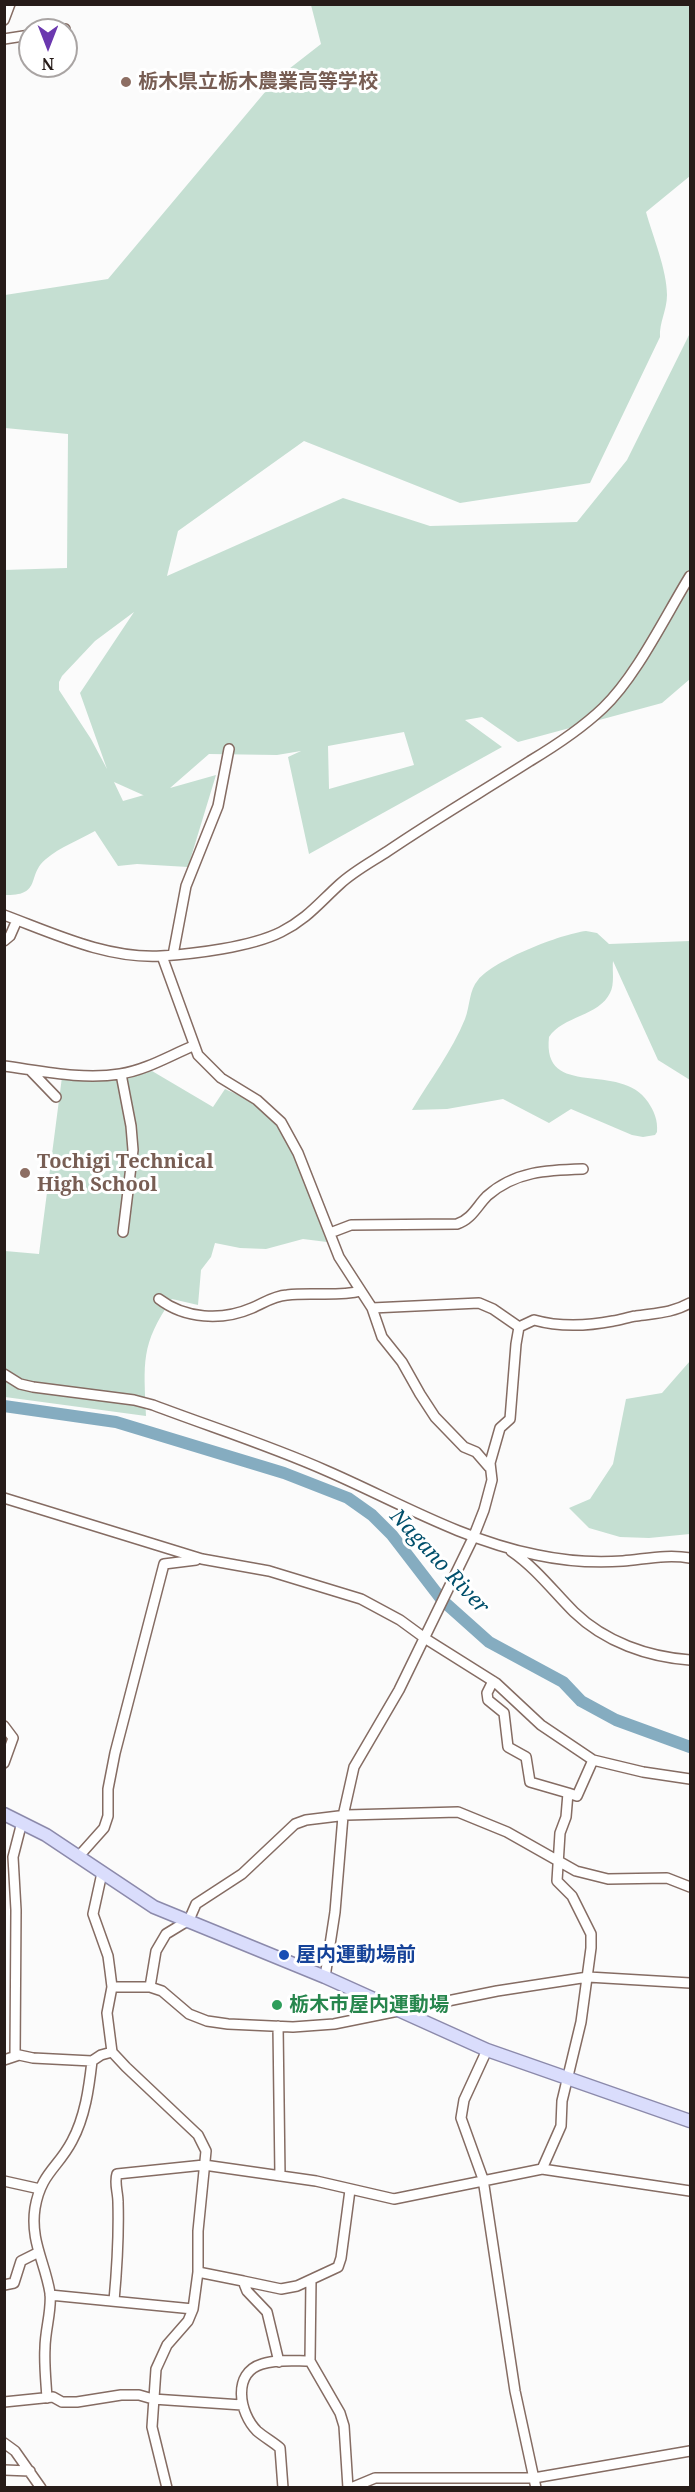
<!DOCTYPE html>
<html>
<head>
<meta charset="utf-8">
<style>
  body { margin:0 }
  #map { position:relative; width:695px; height:2492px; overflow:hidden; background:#fbfbfb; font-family:"Noto Serif",serif }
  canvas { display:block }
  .frame { position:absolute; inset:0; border:6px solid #271c19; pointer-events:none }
  .north { position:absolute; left:18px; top:18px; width:60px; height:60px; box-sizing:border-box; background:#fff; border:2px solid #a9a4a3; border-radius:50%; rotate:180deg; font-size:16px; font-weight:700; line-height:24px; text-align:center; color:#271c19 }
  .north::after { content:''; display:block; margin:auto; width:21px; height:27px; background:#6b38af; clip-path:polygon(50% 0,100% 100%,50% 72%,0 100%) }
</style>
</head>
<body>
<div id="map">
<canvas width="695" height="2492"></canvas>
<div class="frame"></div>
<div class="north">N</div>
</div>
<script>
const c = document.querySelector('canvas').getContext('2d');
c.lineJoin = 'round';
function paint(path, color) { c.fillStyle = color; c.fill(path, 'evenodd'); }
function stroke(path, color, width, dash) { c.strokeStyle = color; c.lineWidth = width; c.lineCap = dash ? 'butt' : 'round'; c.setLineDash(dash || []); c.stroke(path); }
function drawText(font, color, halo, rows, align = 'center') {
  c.font = font + ' "Noto Serif","Noto Sans JP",serif'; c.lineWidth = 6; c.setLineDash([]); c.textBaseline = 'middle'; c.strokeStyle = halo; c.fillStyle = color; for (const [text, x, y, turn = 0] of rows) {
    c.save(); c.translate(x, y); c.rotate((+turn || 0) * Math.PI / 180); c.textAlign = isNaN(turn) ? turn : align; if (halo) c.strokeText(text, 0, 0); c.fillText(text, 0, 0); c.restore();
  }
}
paint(new Path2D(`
  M311 5H690V176L646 212C653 237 667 270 667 295 667 310 659 323 660 337L590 483 460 503 304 441 178 531 167 576 343 498 430 526 577 522 627 460 690 333V679L662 703 518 742 482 717 465 720 502 747 309 854 288 757 301 751 277 755 209 754 170 788 216 775 188 867 137 864 118 866 95 831C79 840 60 847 46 859 26 875 43 896 5 895L4 570 67 568 68 434 5 428V295L108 279 276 79 321 44ZM134 612 80 693 107 769 91 739 59 690V682L62 676 95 641ZM404 732 414 765 329 789 328 746ZM114 782 143 795H144L123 801Z
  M586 931 597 933 609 944 690 941V1080L658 1060 613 961C612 970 615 984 610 993 599 1016 563 1016 549 1037 542 1101 621 1060 648 1102 654 1111 658 1120 657 1132L655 1135 643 1137 632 1135 571 1109 549 1123 503 1099 447 1109 412 1110C429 1081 452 1051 465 1019 470 1006 469 990 478 980 494 960 561 934 586 931Z
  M152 1071 213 1107 225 1089C236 1094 249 1099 258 1106 294 1134 311 1200 327 1242L303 1239 266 1249 240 1248 215 1243 211 1257 201 1270 198 1305 172 1299C140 1345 144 1363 146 1416L5 1397V1251L39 1254 62 1077C93 1078 121 1080 152 1071Z
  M690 1361V1534L649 1538 620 1537 589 1528 569 1508 590 1499 613 1464 626 1399 662 1393Z`), '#c5dfd2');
stroke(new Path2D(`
  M4 1406 116 1422 284 1473 348 1498 372 1515 392 1535 442 1600 489 1642 563 1682 581 1701 616 1720 690 1747`), '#85acc0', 12);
const minor = new Path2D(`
  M4 20 10 4
  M59 30 65 29
  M4 39 30 35
  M4 915C55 934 107 959 161 956 194 954 251 947 281 932 307 919 319 903 340 884 354 871 373 861 388 851 435 819 483 791 530 761 555 746 582 728 603 708 636 677 666 615 690 576
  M4 941 10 936 17 920
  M173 955 186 886 218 806 229 749
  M162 956 198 1055 221 1078 257 1100 281 1122 298 1153 339 1257 372 1308 382 1337 402 1362 420 1394 435 1417 464 1447 476 1452 489 1467
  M4 1066C42 1071 82 1080 120 1074 146 1070 169 1056 193 1046
  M30 1070 56 1097
  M121 1074 131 1126 133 1150 123 1232
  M330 1233 351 1225 457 1224C472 1219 477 1206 487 1196 515 1171 548 1170 583 1169
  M159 1299C185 1319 222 1321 252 1308 264 1303 273 1296 287 1295 312 1292 337 1297 361 1291
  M372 1308 479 1303 493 1309 519 1327
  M519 1327 534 1320C559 1327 587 1326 613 1321 621 1320 628 1317 636 1316 656 1313 672 1313 690 1303
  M4 1374 20 1384 33 1387 134 1400 153 1405C211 1427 271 1446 327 1471 396 1501 462 1540 537 1555 565 1561 594 1563 623 1561 646 1559 667 1554 690 1558
  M4 1498 202 1559 269 1571 361 1599 400 1620 426 1639 496 1683 541 1725 593 1760 643 1772 690 1779
  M511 1551C536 1568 553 1591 574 1612 605 1642 648 1657 690 1660
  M493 1681 487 1693 488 1700 504 1713 508 1747 526 1757 530 1782 568 1793
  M4 1726 13 1738 4 1763
  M79 1856 104 1828 108 1816V1789L115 1753 164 1564 196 1560
  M102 1873 93 1914 108 1956 110 1971 112 1987 107 2013 112 2052 126 2067 198 2135 206 2151 198 2231V2272L193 2309 188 2321 167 2345 156 2369 152 2427 167 2488
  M325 1977 335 1912 343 1816 354 1767 399 1690 473 1538 484 1510 492 1480 490 1463 500 1428 510 1419 516 1344 519 1327
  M112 1987H150L162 1991 189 2014 207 2021 228 2024 293 2027 334 2024 497 1991 588 1977 690 1983
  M150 1987 156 1951 166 1934 189 1920 196 1904 242 1874 295 1824 306 1820 347 1815 458 1812 507 1832 576 1871 608 1879 667 1878 690 1887
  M278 2026 280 2176
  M487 2050 464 2100 461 2118 483 2179 515 2391 536 2488
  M15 2056 16 1910 13 1857 22 1822
  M4 2060 19 2055 33 2058 92 2061 101 2055 112 2052
  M542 2169 690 2191
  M4 2181 40 2189
  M198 2272 243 2281 247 2291 267 2312 279 2362
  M311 2280 310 2361 340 2413 344 2426 348 2488
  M243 2281 281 2289 297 2286 338 2267 341 2258 350 2190
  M4 2285 14 2283 21 2261 37 2253
  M50 2295 193 2309
  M114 2301C117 2268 119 2235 118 2202 118 2192 114 2183 117 2174L204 2165 316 2181 394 2199 542 2169 561 2126 562 2101 581 2022 591 1948V1934L572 1896 557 1881 560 1833 566 1817 568 1793 577 1796 593 1760
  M47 2398C46 2382 44 2364 45 2348 45 2330 52 2310 50 2293 45 2262 30 2241 35 2208 41 2173 58 2168 72 2141 85 2117 89 2088 92 2061
  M4 2402 53 2397 62 2402H77L121 2395H139L153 2399 242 2405
  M4 2443 15 2451 41 2488
  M4 2470 30 2471
  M283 2488 280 2448C273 2442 264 2437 257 2431 239 2413 232 2373 262 2364 277 2359 295 2361 310 2361
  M351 2488 375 2478H534L690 2451`);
const major = new Path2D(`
  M4 1814 46 1835 154 1907 325 1977 487 2050 690 2121`);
stroke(minor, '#856c63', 12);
stroke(major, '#8c8aab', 15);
stroke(minor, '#fff', 9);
stroke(major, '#daddfc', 12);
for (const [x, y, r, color] of [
  [126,82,6,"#8d6e63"],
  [25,1173,6,"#8d6e63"],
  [284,1955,6,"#1a4fb4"],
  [277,2005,6,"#2e9e5b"]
]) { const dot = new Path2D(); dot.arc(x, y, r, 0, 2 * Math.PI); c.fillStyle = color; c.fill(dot); stroke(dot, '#fff', 2); }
drawText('bold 20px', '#785e54', '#fff', [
  ["栃木県立栃木農業高等学校",138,82],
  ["Tochigi Technical",37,1162],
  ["High School",37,1185]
], 'left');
drawText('bold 20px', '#164399', '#fff', [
  ["屋内運動場前",296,1955]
], 'left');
drawText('bold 20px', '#27864d', '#fff', [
  ["栃木市屋内運動場",289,2005]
], 'left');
drawText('italic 21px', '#004f6b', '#fff', [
  ["Nagano River",439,1562,47]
]);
</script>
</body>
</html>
